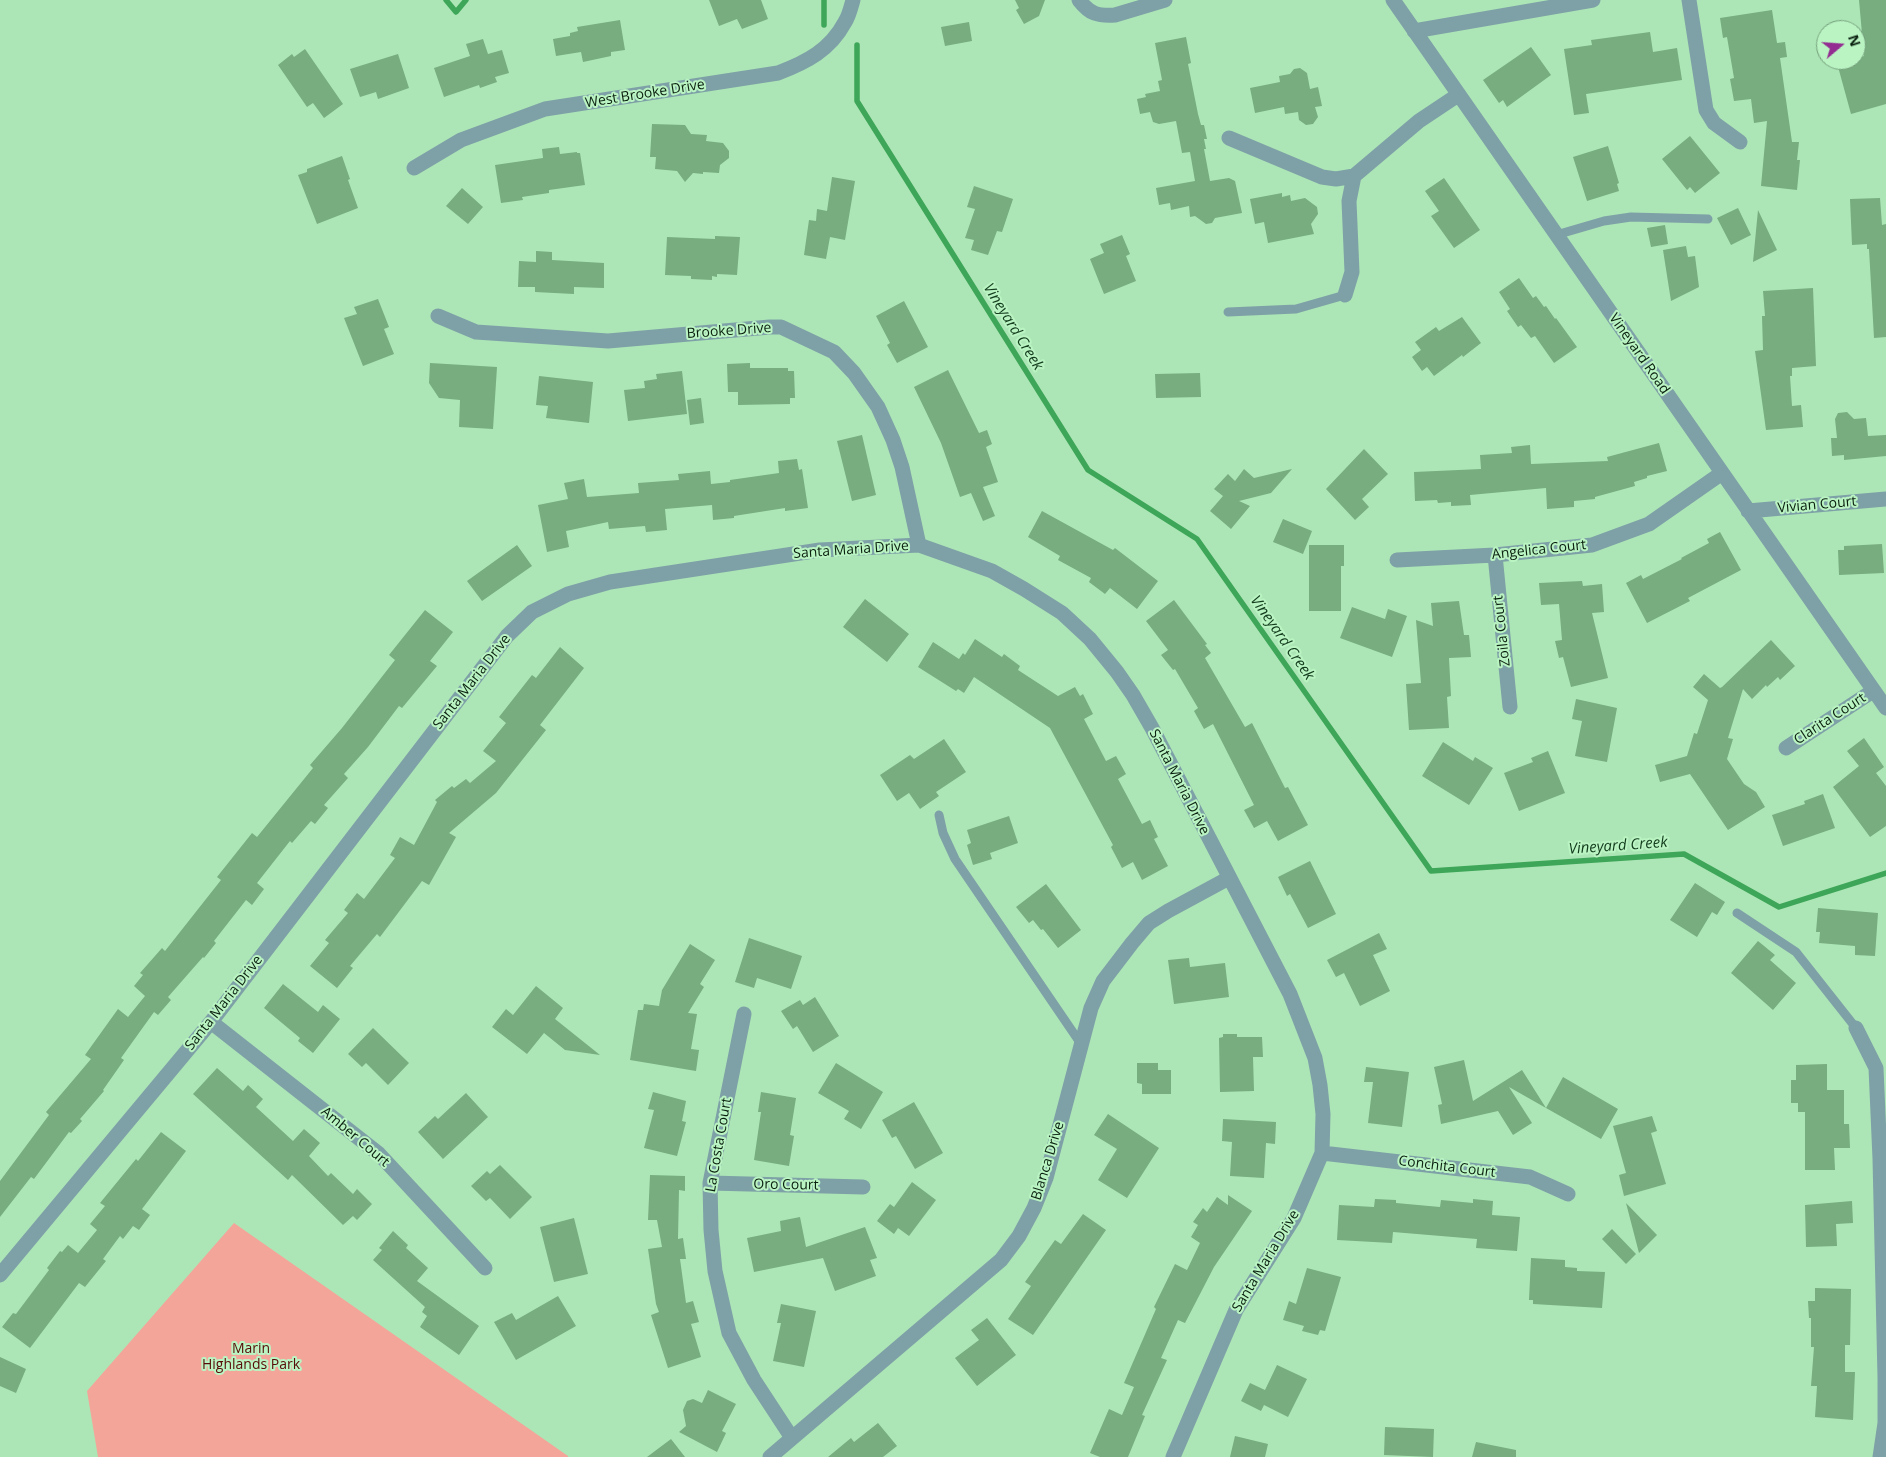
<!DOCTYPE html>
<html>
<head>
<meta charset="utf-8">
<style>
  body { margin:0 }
  #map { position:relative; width:1886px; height:1457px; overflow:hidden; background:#ade6b6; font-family:"Open Sans",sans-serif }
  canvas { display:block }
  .north { position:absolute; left:1816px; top:20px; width:50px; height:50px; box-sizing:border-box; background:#baf4c3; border:1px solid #749f7b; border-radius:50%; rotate:72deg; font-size:14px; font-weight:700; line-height:20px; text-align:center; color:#0a200f }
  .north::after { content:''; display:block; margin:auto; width:18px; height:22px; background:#942d92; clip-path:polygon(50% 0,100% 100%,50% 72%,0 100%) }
</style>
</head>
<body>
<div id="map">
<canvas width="1886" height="1457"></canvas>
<div class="north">N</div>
</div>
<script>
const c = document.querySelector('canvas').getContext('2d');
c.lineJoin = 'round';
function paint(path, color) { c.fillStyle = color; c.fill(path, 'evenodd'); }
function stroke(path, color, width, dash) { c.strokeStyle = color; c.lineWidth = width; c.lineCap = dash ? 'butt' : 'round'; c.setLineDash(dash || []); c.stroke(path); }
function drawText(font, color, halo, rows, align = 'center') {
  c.font = font + ' "Open Sans",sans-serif'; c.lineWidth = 4; c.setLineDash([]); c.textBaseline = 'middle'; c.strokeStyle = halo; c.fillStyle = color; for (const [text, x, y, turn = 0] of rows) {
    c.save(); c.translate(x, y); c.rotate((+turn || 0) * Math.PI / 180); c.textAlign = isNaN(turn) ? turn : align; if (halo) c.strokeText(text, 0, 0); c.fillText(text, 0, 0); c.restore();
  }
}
paint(new Path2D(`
  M234 1223 568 1456V1457H98L87 1391Z`), '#f3a599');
stroke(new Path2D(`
  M446 0 456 12 466 0
  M824 0V25
  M857 45V101L1088 470 1197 539 1431 871 1684 854 1779 907 1886 873`), '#3ea658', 5.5);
paint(new Path2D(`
  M709 0H761L768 19 742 29 737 19 719 26Z
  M1015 0H1045L1039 16 1024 24 1016 10 1019 8Z
  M1859 0H1886V104L1851 114 1837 63 1856 60V58L1864 56Z
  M1772 10 1777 43 1785 42 1787 57 1780 58 1792 142H1799L1797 160H1800L1797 190 1761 186 1767 121 1754 123 1751 99 1734 101 1730 79 1734 78 1727 37 1723 38 1720 18Z
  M620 20 625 50 611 52V56L583 62 581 52 556 56 553 39 570 36V33L578 31 577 27Z
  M969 22 972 41 945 46 941 27Z
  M1650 32 1653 52 1677 48 1682 80 1586 94 1589 113 1574 115 1564 49 1592 45 1591 40Z
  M1186 37 1191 63 1188 64 1198 114 1201 125H1204L1207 139H1204L1206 149H1204L1210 181 1229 178 1235 181 1242 213 1215 218 1212 223 1206 224 1195 216 1190 217 1189 206 1171 210 1170 203 1159 205 1156 188 1195 181 1190 152 1182 153 1176 121 1159 124 1153 122 1150 112 1140 114 1137 99 1146 97 1145 94 1160 91 1158 81 1162 80 1155 43Z
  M483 39 488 54 502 50 509 73 495 77 497 82 480 88 479 85 444 97 434 68 470 56 466 44Z
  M1531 47 1551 75 1507 107 1503 100 1499 103 1483 80Z
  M305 49 343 104 324 118 313 103 307 107 278 65 292 54 294 57Z
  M398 54 409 88 378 99 376 92 360 97 350 69Z
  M1300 68 1307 73 1310 89 1318 87 1322 106 1315 107 1318 117 1313 124 1306 125 1299 120 1298 112 1285 114 1284 107 1255 113 1250 88 1280 82 1279 76 1290 74 1294 69Z
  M652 124 685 125 691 134 707 135 706 141 723 143 729 151V158L720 165 719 173 703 172V174L693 173 685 182 677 171 655 169 656 157H650Z
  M1690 136 1720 173 1695 193 1690 187 1687 190 1662 159Z
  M1608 146 1619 183 1617 184 1619 191 1587 201 1573 157Z
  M559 147 560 154 577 152V153H580L585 185 549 190V193L522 197 523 200 501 203 495 165 543 158 542 149Z
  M342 156 350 179 348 180 358 208 317 224 298 175 307 172V169Z
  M832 177 855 181 845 240 830 237 826 259 804 255 809 220 816 221 817 209 827 211Z
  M1444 178 1480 230 1454 248 1431 216 1439 211 1425 191Z
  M974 186 1013 199 1002 232 997 231 988 255 971 250 974 240 965 238 975 209 967 207Z
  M462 188 483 207 468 224 446 206Z
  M1282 193V197L1290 195 1291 201 1305 198 1317 207 1318 214 1311 224 1314 234 1268 243 1264 222 1255 224 1250 199Z
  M1880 198 1882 225 1886 224V337L1874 338 1869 249H1867V244L1852 245 1850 199Z
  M1738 208 1751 235 1731 245 1717 218Z
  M1758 210 1777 250 1753 262Z
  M1665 225 1668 244 1651 247 1647 228Z
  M1122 235 1130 254 1126 256 1136 281 1104 294 1090 259 1104 253 1100 244Z
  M715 236 740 237 737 275 717 274V277L712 276V280L691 279V276L665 275 667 237 715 239Z
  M1686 246 1688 257 1695 256 1699 287 1671 301 1663 250Z
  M536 251 552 252V260L604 263V288L574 287V294L535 292V287H518L519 261 536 262Z
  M1519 278 1533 298 1536 296 1544 307 1546 306 1555 319 1556 318 1577 347 1554 363 1535 336 1531 338 1521 325 1518 327 1507 311 1510 309 1499 292Z
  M1813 288 1816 366 1792 368V376H1790L1792 406 1801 405 1803 427 1766 430 1755 351 1763 350 1762 316H1765L1763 291Z
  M378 299 389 327 384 329 394 354 363 366 344 318 357 314 354 307Z
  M904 301 928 347 897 363 887 345 890 343 876 316Z
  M1462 317 1481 343 1463 357 1462 355 1434 376 1427 367 1422 371 1412 357 1421 350 1415 342 1436 327 1439 331Z
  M430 363 497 367 493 429 459 427 460 400 439 398 429 383Z
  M750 363V368H788V371H794L795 398H790V404L738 405V392H728L727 364Z
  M948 370 979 433 987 430 992 444 986 447 998 482 983 487 995 516 983 521 971 493 960 497 941 443 914 387Z
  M682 371 687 414 628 421 624 390 645 388 644 381 657 379 656 374Z
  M1200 373 1201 397 1156 398 1155 374Z
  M539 376 593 382 589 423 546 418 548 406 536 405Z
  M701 398 704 423 690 425 687 400Z
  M1847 412 1854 419 1866 418 1868 436 1886 435V456L1844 460V455L1832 456 1831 438H1837L1835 419 1838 413Z
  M862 435 876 495 852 501 837 441Z
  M1659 443 1667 471 1647 476V478L1634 482 1635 486 1595 497V499L1574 501V507L1547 509 1546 488 1470 495 1471 505 1451 506V502L1438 503 1437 500 1415 501 1414 472 1481 469 1480 455 1512 453 1511 447 1530 445 1531 464 1608 461 1607 457Z
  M1364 449 1388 474 1362 499 1369 507 1355 520 1326 489Z
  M797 459 799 470 802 469 808 508 785 511V508L734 516V518L713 520 712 505 665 509 667 530 646 532 645 526 609 529 608 522 566 531 569 547 547 552 538 505 568 499 564 483 584 479 587 497 639 493 638 483 679 480 678 474 710 471 711 484 730 482V480L779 473 778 461Z
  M1244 469 1254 478 1292 469 1271 493 1239 501 1250 506 1231 529 1210 511 1223 496 1214 489 1228 474 1235 481Z
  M1042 511 1113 550 1115 548 1158 581 1137 609 1110 588 1105 594 1089 582 1091 578 1058 560 1060 556 1028 537Z
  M1283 519 1312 531 1303 554 1273 542Z
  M1720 532 1741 570 1688 598 1690 601 1647 623 1626 583 1641 575 1643 579 1682 559 1681 558 1709 543 1707 539Z
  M1882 544 1884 573 1839 575 1838 550H1844V546Z
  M517 545 532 566 482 601 467 581Z
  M1309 545H1344V566H1341V611H1309Z
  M1582 581 1583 586 1602 584 1604 612 1592 613 1608 678 1571 687 1563 657 1559 658 1555 641 1562 640 1559 604 1541 605 1539 583Z
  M865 599 909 634 887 662 843 627Z
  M1174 600 1207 644 1205 645 1211 653 1205 658 1245 727 1252 723 1285 788 1288 787 1308 825 1278 841 1267 821 1254 828 1244 810 1254 805 1213 724 1204 729 1194 711 1198 708 1175 669 1173 670 1161 655 1168 650 1146 621Z
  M1459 601 1464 635H1469L1471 657 1449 658 1451 696 1447 697 1449 728 1409 730 1406 684 1421 683 1416 620 1433 626 1431 603Z
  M1352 607 1385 619 1388 609 1407 616 1392 657 1340 638Z
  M425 610 453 632 430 661 437 666 402 708 399 706 368 747 344 774 348 778 324 805 328 808 315 824 311 821 292 843 290 841 257 883 264 889 252 905 246 900 214 941 216 943 204 958 203 957 168 997 171 1000 158 1015 154 1012 121 1058 124 1060 103 1090 104 1091 80 1119 82 1121 71 1133 69 1132 34 1179 31 1177 0 1217V1181L49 1115 46 1112 91 1059 85 1055 118 1009 128 1017 145 996 134 986 143 975 140 973 162 948 165 951 221 880 217 877 252 833 257 837 313 768 310 765 342 728 395 660 389 655Z
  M975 639 1002 657 1004 654 1020 666 1018 670 1058 696 1075 687 1080 696 1083 694 1093 714 1084 719 1106 761 1116 756 1126 774 1118 779 1142 824 1150 820 1158 837 1154 839 1168 866 1142 880 1133 862 1122 868 1111 847 1113 845 1050 728 974 677 964 693 958 689 956 691 918 667 933 642 959 659 963 653 965 655Z
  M1771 640 1795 666 1780 680 1778 677 1767 687 1766 685 1752 699 1743 689 1728 738 1733 739 1727 759 1744 784 1756 792 1765 807 1728 830 1690 774 1660 782 1655 765 1687 756 1694 733 1697 734 1708 700 1693 687 1704 674 1720 688 1722 687Z
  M560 647 584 668 540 725 546 730 496 793 449 833 456 837 429 885 422 881 380 937 377 934 350 966 353 968 337 988 310 966 329 943 325 940 348 913 344 910 357 893 364 899 395 858 390 855 400 837 414 845 437 802 435 800 452 786 454 788 466 779 470 783 496 761 483 751 506 723 499 717 532 675 536 678Z
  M1576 699 1617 708 1607 762 1575 756 1582 721 1572 719Z
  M1864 738 1884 767 1876 773 1886 786V826L1870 837 1833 787 1859 766 1847 751Z
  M944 739 966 772 936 792 939 796 920 809 909 793 897 801 880 775 910 755 914 759Z
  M1443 742 1473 761 1475 757 1493 768 1469 805 1422 776Z
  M1548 751 1565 793 1519 811 1504 773 1533 762 1531 758Z
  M1823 794 1835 828 1783 846 1772 815 1805 804 1804 801Z
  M1009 816 1018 843 990 853 992 859 973 865 967 845 971 843 967 830Z
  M1310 861 1336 914 1308 928 1290 894 1287 896 1278 877Z
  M1695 883 1725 902 1717 915 1712 912 1697 937 1670 920Z
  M1046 884 1081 930 1058 948 1043 929 1041 930 1033 920 1029 923 1016 907Z
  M1818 908 1878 913 1875 956 1855 955V946L1819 943 1820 932H1816Z
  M1379 933 1387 949 1373 955 1390 991 1360 1006 1344 973 1336 977 1327 960Z
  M749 938 802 956 791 989 757 978 754 988 735 982Z
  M1758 941 1775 955 1770 960 1796 983 1773 1010 1731 973Z
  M690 944 715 960 700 984 704 987 688 1013 697 1014 691 1049 699 1050 696 1071 630 1060 638 1010H643L644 1004 659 1006 662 990Z
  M1189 958 1190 967 1225 963 1229 997 1174 1004 1168 960Z
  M283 984 318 1012 323 1005 340 1019 313 1053 298 1041 300 1038 264 1008Z
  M536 986 563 1008 555 1019 600 1055 565 1050 544 1033 527 1054 492 1027 506 1009 513 1015Z
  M815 997 839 1036 813 1052 797 1026 793 1029 781 1011 800 1000 803 1005Z
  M373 1028 409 1063 388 1085 366 1063 362 1067 348 1054Z
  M1223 1034H1237V1037H1262L1263 1057H1253L1254 1091 1220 1092 1219 1038 1223 1037Z
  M1464 1060 1473 1101 1522 1070 1546 1108 1509 1087 1532 1123 1513 1135 1498 1111 1441 1124 1438 1105 1442 1104 1434 1067Z
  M836 1063 883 1092 861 1129 844 1119 849 1111 818 1093Z
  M1137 1063H1158V1070H1171V1094H1142V1084L1137 1083Z
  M1827 1064V1090H1844V1124H1849L1850 1148H1834L1835 1170H1805V1112H1798V1103H1791V1080H1796V1065Z
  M1366 1067 1409 1072 1402 1127 1368 1123 1373 1082H1364Z
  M217 1068 243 1091 248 1085 263 1099 256 1107 293 1141 304 1129 320 1143 309 1156 328 1176 331 1173 353 1194 357 1189 372 1204 357 1220 353 1216 343 1225 292 1175 288 1180 193 1094Z
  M1563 1077 1618 1109 1601 1139 1546 1108Z
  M653 1092 686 1101 682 1121 686 1122 677 1156 644 1148 654 1110 648 1109Z
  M761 1092 796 1098 790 1135 794 1136 789 1166 754 1160 761 1112H758Z
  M466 1093 488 1117 443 1159 418 1132 435 1116 438 1119Z
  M914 1102 943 1153 915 1169 896 1136 892 1138 882 1120Z
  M1108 1114 1159 1148 1127 1198 1098 1180 1117 1149 1094 1135Z
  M1652 1116 1657 1131 1651 1133 1666 1184 1624 1196 1619 1175 1626 1173 1613 1126Z
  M1223 1119 1276 1122 1275 1144 1266 1143 1264 1178 1230 1176 1232 1142 1222 1141Z
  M161 1132 186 1151 142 1209 150 1215 139 1230 133 1226 123 1239 120 1236 103 1259 106 1261 85 1287 79 1283 30 1348 2 1327 13 1313 16 1314 49 1270 47 1268 60 1251 62 1252 68 1245 78 1253 97 1230 90 1224 105 1206 100 1203 136 1159 138 1161Z
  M500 1165 532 1197 510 1219 490 1198 486 1201 471 1186 487 1171 490 1174Z
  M650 1175 685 1176V1191L679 1190 678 1239 683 1238 686 1259H680L686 1303 693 1301 699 1322 691 1324 701 1357 668 1368 651 1315 659 1312 656 1304 648 1249 662 1247 657 1220H648Z
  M912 1182 936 1200 909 1236 898 1228 894 1234 877 1221 890 1204 894 1207Z
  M1228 1195 1252 1211 1214 1267 1185 1323 1178 1320 1161 1358 1167 1360 1142 1415 1145 1416 1128 1457H1100L1090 1453 1109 1409 1122 1415 1134 1387 1124 1383 1156 1309 1154 1307 1175 1264 1187 1270 1200 1243 1191 1237 1198 1225 1193 1222 1203 1208 1207 1212 1217 1197 1228 1205Z
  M1375 1199 1396 1200V1203L1440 1207 1441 1200 1473 1203V1199L1493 1201 1492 1215 1520 1217 1517 1251 1476 1248 1477 1239 1393 1232 1392 1243 1337 1240 1339 1205 1374 1207Z
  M1852 1201 1853 1223 1836 1224 1837 1246 1806 1247 1805 1205Z
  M1626 1203 1657 1235 1639 1253Z
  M1083 1214 1106 1230 1033 1335 1008 1319 1031 1286 1025 1282 1055 1240 1061 1244Z
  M800 1217 806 1247 865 1227 877 1258 870 1260 876 1276 835 1291 823 1258 754 1272 747 1238 781 1231 780 1221Z
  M574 1218 588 1274 554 1282 540 1227Z
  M1612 1229 1636 1254 1626 1264 1602 1239Z
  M393 1231 408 1245 406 1248 428 1268 417 1281 479 1326 459 1355 420 1327 427 1316 422 1312 425 1307 373 1260 382 1250 379 1248Z
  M1531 1258 1565 1260V1267L1577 1268V1271L1605 1272 1602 1308 1533 1304V1300H1529Z
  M1307 1268 1341 1277 1325 1331 1320 1330 1318 1335 1302 1331 1304 1326 1283 1320 1289 1301 1296 1304Z
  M1815 1288 1851 1289 1850 1345H1845V1372H1855L1853 1420 1815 1417 1817 1386H1811L1814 1347H1811V1318H1809L1808 1301H1815Z
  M558 1296 576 1326 516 1360 494 1322 512 1313 516 1320Z
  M781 1304 816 1311 804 1367 773 1361 781 1323H777Z
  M987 1318 1016 1355 977 1386 955 1358 979 1340 971 1330Z
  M0 1357 26 1369 16 1393 0 1386Z
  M1277 1365 1307 1379 1288 1417 1264 1405 1261 1411 1241 1401 1250 1383 1265 1390Z
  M708 1390 736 1404 722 1431 726 1433 717 1452 679 1432 686 1426 683 1410 687 1401 693 1399 702 1403Z
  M878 1423 897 1446 883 1457H828L851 1438 854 1442Z
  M1385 1427 1434 1429 1433 1457 1384 1455Z
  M1235 1436 1268 1444 1265 1457H1230Z
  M671 1439 685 1457H647Z
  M1476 1442 1516 1450V1457H1472Z`), '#77ad7f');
stroke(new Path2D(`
  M1556 235 1604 221 1631 217 1708 219
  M1228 312 1296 309 1345 295
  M939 815 943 833 955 859 1081 1044
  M1737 913 1796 952 1856 1028`), '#7ea1a7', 9);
stroke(new Path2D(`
  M1079 0C1090 14 1097 16 1115 15L1165 0
  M1393 0 1886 708
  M1689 0 1706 110 1714 123 1740 142
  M1414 31 1593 0
  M1229 138 1322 177 1336 179 1354 176
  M414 168 461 140 545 109 778 73C807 62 830 50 845 22 849 16 851 7 853 0
  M1345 295 1352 272 1349 201 1354 176 1419 121 1458 95
  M438 316 476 332 608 341 770 327H781L834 352 854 373 878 407 893 440 902 467 919 545
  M1748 511 1886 499
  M1495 555 1510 707
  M1397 560 1495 555 1592 545 1649 524 1722 473
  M1786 748 1873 691
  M744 1014 710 1183 711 1230 715 1271 729 1333 754 1380 792 1438
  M211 1022 379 1154 485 1268
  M1856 1028 1876 1068 1880 1159 1885 1377V1423L1880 1457
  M1322 1153 1530 1177 1568 1194
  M710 1183 863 1187
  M0 1275 211 1022 507 636 532 612 568 594 610 582 820 550 919 545 992 571 1024 589 1062 613 1090 639 1117 672 1133 695 1152 728 1290 994 1315 1058 1320 1085 1323 1114 1322 1153 1294 1218 1236 1310 1173 1457
  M770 1457 1001 1260 1019 1236 1034 1208 1046 1178 1091 1008 1103 981 1132 943 1149 923 1168 911 1229 878`), '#7ea1a7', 15);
drawText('14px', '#0a200f', '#baf4c3', [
  ["West Brooke Drive",645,94,-9],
  ["Brooke Drive",729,331,-4],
  ["Vineyard Road",1639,354,55],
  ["Vivian Court",1817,505,-5],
  ["Santa Maria Drive",851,550,-4],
  ["Angelica Court",1539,550,-6],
  ["Zoila Court",1502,631,-96],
  ["Santa Maria Drive",472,682,-52],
  ["Clarita Court",1830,719,-33],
  ["Santa Maria Drive",1179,782,63],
  ["Santa Maria Drive",224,1003,-52],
  ["Amber Court",355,1137,40],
  ["La Costa Court",719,1145,-80],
  ["Blanca Drive",1048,1161,-73],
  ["Conchita Court",1447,1167,7],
  ["Oro Court",786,1185,1],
  ["Santa Maria Drive",1266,1261,-59]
]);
drawText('14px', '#570b08', '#baf4c3', [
  ["Marin",251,1349],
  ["Highlands Park",251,1365]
]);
drawText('italic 15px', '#133c1d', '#baf4c3', [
  ["Vineyard Creek",1013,327,58],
  ["Vineyard Creek",1282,638,55],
  ["Vineyard Creek",1618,846,-4]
]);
</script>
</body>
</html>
